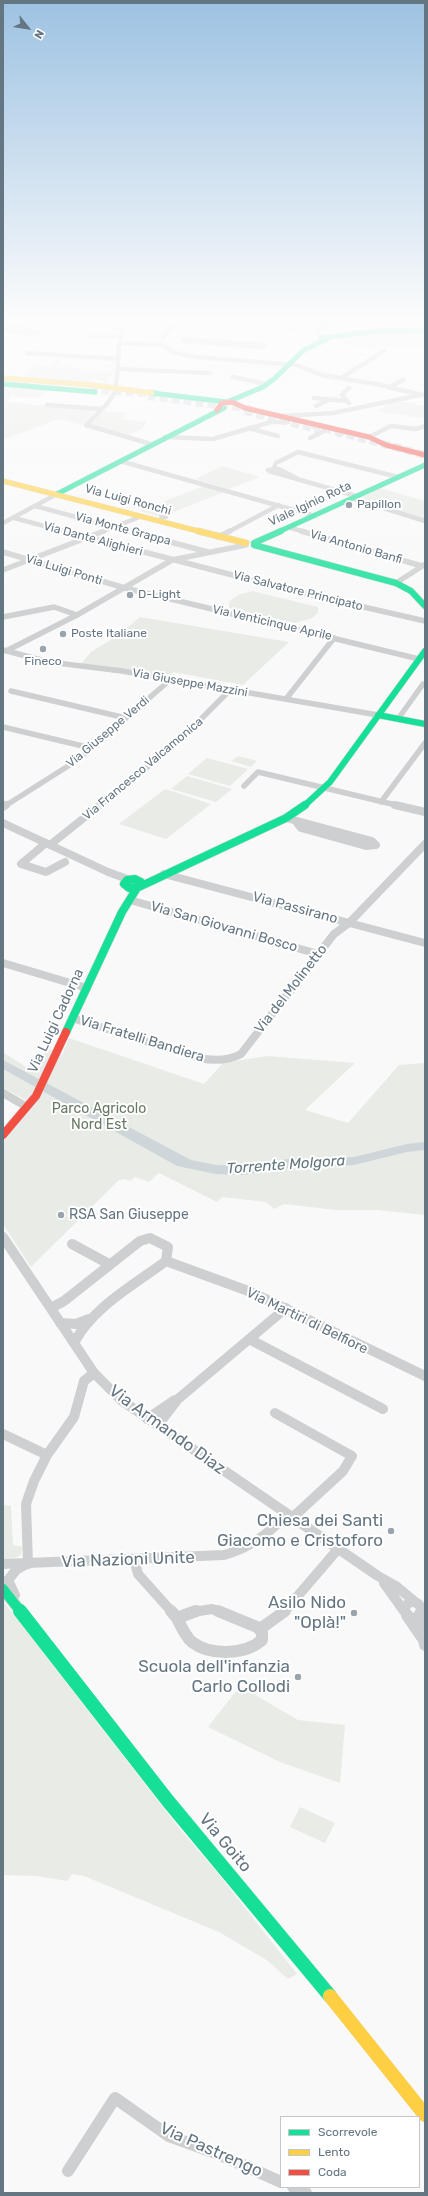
<!DOCTYPE html>
<html>
<head>
<meta charset="utf-8">
<style>
  body { margin:0 }
  #map { position:relative; width:428px; height:2196px; overflow:hidden; background:#f9f9f9; font-family:Rubik,sans-serif }
  canvas { display:block }
  .frame { position:absolute; inset:0; border:4px solid #657683; pointer-events:none }
  .legend { position:absolute; left:280px; top:2116px; width:140px; height:72px; box-sizing:border-box; background:#fff; border:1px solid #c1c8cd; margin:0; padding:5px 7px; list-style:none; font-size:12px; color:#657683 }
  .legend li { display:flex; align-items:center; gap:8px; height:20px }
  .legend b { width:20px; border:1px solid #c1c8cd }
  .north { position:absolute; left:8px; top:8px; width:40px; height:40px; -webkit-text-stroke:3px #fff; paint-order:stroke; rotate:120deg; font-size:11px; font-weight:700; line-height:16px; text-align:center; color:#657683 }
  .north::after { content:''; display:block; margin:auto; width:14px; height:18px; background:#657683; clip-path:polygon(50% 0,100% 100%,50% 72%,0 100%) }
</style>
</head>
<body>
<div id="map">
<canvas width="428" height="2196"></canvas>
<div class="frame"></div>
<ul class="legend">
<li><b style="height:5px;background:#16e098"></b>Scorrevole</li>
<li><b style="height:5px;background:#ffcf43"></b>Lento</li>
<li><b style="height:5px;background:#f24e42"></b>Coda</li>
</ul>
<div class="north">N</div>
</div>
<script>
const c = document.querySelector('canvas').getContext('2d');
c.lineJoin = 'round';
function paint(path, color) { c.fillStyle = color; c.fill(path, 'evenodd'); }
function stroke(path, color, width, dash) { c.strokeStyle = color; c.lineWidth = width; c.lineCap = dash ? 'butt' : 'round'; c.setLineDash(dash || []); c.stroke(path); }
function drawText(font, color, halo, rows, align = 'center') {
  c.font = font + ' Rubik,sans-serif'; c.lineWidth = 4; c.setLineDash([]); c.textBaseline = 'middle'; c.strokeStyle = halo; c.fillStyle = color; for (const [text, x, y, turn = 0] of rows) {
    c.save(); c.translate(x, y); c.rotate((+turn || 0) * Math.PI / 180); c.textAlign = isNaN(turn) ? turn : align; if (halo) c.strokeText(text, 0, 0); c.fillText(text, 0, 0); c.restore();
  }
}
paint(new Path2D(`
  M422 331 425 333V345L379 346 373 349 334 341 369 333Z
  M57 358H62L57 368 66 366 84 370 88 368 91 371H109L113 373 107 384 100 385 104 381 92 378 88 383 22 378 36 365 52 366Z
  M3 387 48 390 40 398 11 396 6 402 96 410 82 425 58 419 3 440Z
  M394 400 425 406V419L378 411Z
  M103 411 126 413 122 419 147 422 142 429 126 436 89 424Z
  M223 466 260 477 229 489 195 479Z
  M204 486 224 492 161 517 139 511Z
  M380 488 425 501V519L358 499Z
  M252 591 318 607V613L312 618 295 623 229 608V602L238 595Z
  M140 617 289 642 243 685 173 672 169 677 81 664 91 652 117 636Z
  M238 756 257 761 251 767 231 761Z
  M207 758 248 769 230 786 188 774Z
  M187 776 232 789 216 802 171 789Z
  M165 789 211 804 166 839 119 824Z
  M69 1038 204 1084 223 1063 267 1056 355 1063 305 1110 348 1123 399 1065 425 1063V1215L378 1210H336L284 1204 274 1209 266 1202 222 1197 217 1202 159 1173 149 1182 135 1177 130 1181 125 1179 119 1180 31 1267 3 1224V1142L35 1105 3 1088V1052L26 1067 50 1049 62 1055Z
  M3 1505 11 1506 13 1545 22 1547 21 1555 15 1558 3 1559Z
  M3 1601 179 1828 216 1871 297 1974 288 1979 268 1961 219 1932 84 1876 72 1874 67 1881 37 1876 3 1875Z
  M240 1686 298 1720 345 1725 340 1783 280 1762 208 1727Z
  M300 1807 335 1823 325 1843 290 1827Z`), '#e8ebe6');
paint(new Path2D(`
  M3 1060 191 1160 216 1165 242 1166 288 1159 354 1157 407 1144 425 1142V1150L407 1152 354 1165 288 1168 242 1175 216 1174 177 1166 3 1069Z`), '#ced6d9');
stroke(new Path2D(`
  M90 389 157 394
  M148 396 217 405
  M209 401 256 411
  M245 411 320 430
  M312 425 425 455`), '#d4d8dc', 8, [8, 4]);
const fastFar4 = new Path2D(`
  M321 338 379 331 425 330
  M3 384 95 392
  M152 393 227 402 263 387 274 379 304 350 327 339
  M57 494 224 408
  M278 532 425 465`);
const fastFar3 = new Path2D(`
  M254 543 281 531
  M254 545 396 583 411 591 425 606
  M378 715 425 724
  M304 806 330 782 425 651`);
const fastFar2 = new Path2D(`
  M142 885 141 882 135 879 127 880 124 884 129 888 139 887 286 818 305 805
  M66 1032 122 912 137 888`);
const fastFar1 = new Path2D(`
  M3 1589 21 1612`);
const fast = new Path2D(`
  M20 1611 168 1801 330 1996`);
const slowFar2 = new Path2D(`
  M3 378 92 385 152 393
  M3 481 202 532`);
const slowFar1 = new Path2D(`
  M198 531 246 543`);
const slow = new Path2D(`
  M330 1996 425 2115`);
const jamFar1 = new Path2D(`
  M217 410 222 403 232 402 245 408 369 437 386 445 425 455`);
const jam = new Path2D(`
  M3 1135 36 1096 66 1032`);
stroke(fastFar4, '#d5d6d7', 5.5);
stroke(fastFar3, '#d5d6d7', 7);
stroke(fastFar2, '#d5d6d7', 9);
stroke(fastFar1, '#d5d6d7', 12);
stroke(fast, '#d5d6d7', 14);
stroke(slowFar2, '#d5d6d7', 5.5);
stroke(slowFar1, '#d5d6d7', 7);
stroke(slow, '#d5d6d7', 14);
stroke(jamFar1, '#d5d6d7', 5.5);
stroke(jam, '#d5d6d7', 9);
stroke(new Path2D(`
  M248 318 322 323
  M421 318 425 331
  M115 320 172 326 163 337
  M217 324 223 318
  M3 325 39 332 32 335 3 329
  M322 325 368 324 370 320
  M121 328 124 329H115Z
  M291 330 298 321
  M90 336H120
  M319 336 318 331 323 321
  M185 339 264 345 262 347 183 341Z
  M119 343 163 345 175 353 196 357 296 365 322 375 376 384 418 394
  M27 353 119 359
  M119 369 210 373
  M233 377 266 384
  M341 378 384 351
  M390 387 403 380
  M115 388C120 370 116 352 121 334
  M349 388 342 395 349 403
  M115 392 107 404 86 425 151 444
  M314 398 346 401
  M47 405 102 409
  M316 406 328 400
  M281 416 333 413 425 394
  M248 428 278 436
  M339 435 346 431
  M165 437 213 439 271 422H288
  M369 437 391 426 416 429 425 426
  M310 438 324 431
  M120 461 315 516
  M274 468 276 463 298 452 398 477
  M298 479 279 469 268 470 269 471 356 496
  M351 498 425 521
  M35 506 132 532
  M161 517H166
  M14 518 67 532
  M3 523 57 494
  M291 528 305 532
  M101 532 142 516
  M228 532 279 505`), '#cecfd0', 4.5);
stroke(new Path2D(`
  M63 531 298 592 425 621
  M129 531 208 552
  M301 531 422 566
  M218 537 230 531
  M3 552 125 588 419 659
  M3 570 104 531
  M396 583 424 565
  M3 617 54 607 77 615
  M3 650 49 662 122 671 378 715
  M6 651 77 615 172 560 246 545
  M11 691 126 718
  M286 699 334 638
  M398 719 423 684 425 685
  M3 727 91 748
  M244 786 258 772 400 806
  M381 802 425 743
  M5 806 76 761 170 680
  M99 806 176 744 231 689`), '#cecfd0', 5.5);
stroke(new Path2D(`
  M395 805 425 812
  M3 807 6 805
  M286 818 372 841 376 845 366 846 301 828 297 823
  M3 823 108 872 130 880
  M46 843 21 864 46 872 65 862
  M50 845 100 805
  M164 874 425 943
  M130 900 318 954
  M3 963 87 988
  M72 1018 199 1058C214 1061 228 1061 241 1054L334 934 349 923 425 844
  M3 1093 27 1107`), '#cecfd0', 8);
stroke(new Path2D(`
  M3 1237 94 1373 121 1400 378 1576 396 1586 420 1606
  M72 1244 109 1264
  M166 1261 251 1292 425 1376
  M51 1308 64 1301 140 1241 150 1238 168 1247 166 1261C134 1285 93 1307 74 1343
  M60 1323 76 1324 89 1319
  M249 1339 383 1409
  M275 1413 352 1456 343 1471 292 1518
  M147 1419 175 1400
  M162 1429 161 1421 178 1399 286 1308
  M3 1434 47 1455
  M134 1559 138 1574 172 1612
  M3 1564 224 1555C250 1548 269 1534 287 1514
  M28 1564 26 1504 34 1481 47 1455 74 1417 84 1381 94 1373
  M384 1583 404 1611
  M15 1595 8 1580 17 1569 25 1565
  M405 1610a8 8 0 1 1 16 0a8 8 0 1 1-16 0Z
  M193 1612 212 1609 221 1612
  M284 1612 338 1549`), '#cecfd0', 10);
stroke(new Path2D(`
  M171 1611 177 1618
  M196 1611 177 1618C181 1626 185 1636 192 1642 210 1656 245 1655 262 1640V1632L257 1627 218 1611
  M420 1614 425 1645
  M407 1615 422 1637
  M260 1629 285 1611
  M68 2171 115 2098 169 2136 216 2153 281 2182
  M293 2187 306 2193`), '#cecfd0', 12);
stroke(fastFar4, '#16e098', 5);
stroke(fastFar3, '#16e098', 6);
stroke(fastFar2, '#16e098', 8);
stroke(fastFar1, '#16e098', 10);
stroke(fast, '#16e098', 14);
stroke(slowFar2, '#ffcf43', 5);
stroke(slowFar1, '#ffcf43', 6);
stroke(slow, '#ffcf43', 14);
stroke(jamFar1, '#f24e42', 5);
stroke(jam, '#f24e42', 8);
const sky = c.createLinearGradient(0, 0, 0, 626);
sky.addColorStop(0, '#9dc2e2');
sky.addColorStop(0.51, '#fcfcfc');
sky.addColorStop(1, '#fcfcfc00');
c.fillStyle = sky;
c.fillRect(0, 0, 428, 626);
for (const [x, y, r, color] of [
  [349,505,4,"#99a4ac"],
  [130,595,4,"#99a4ac"],
  [63,634,4,"#99a4ac"],
  [43,649,4,"#99a4ac"],
  [61,1215,4,"#99a4ac"],
  [391,1531,4,"#99a4ac"],
  [354,1613,4,"#99a4ac"],
  [298,1677,4,"#99a4ac"]
]) { const dot = new Path2D(); dot.arc(x, y, r, 0, 2 * Math.PI); c.fillStyle = color; c.fill(dot); stroke(dot, '#fff', 1.5); }
drawText('12px', '#657683', '#fff', [
  ["Via Luigi Ronchi",128,500,15],
  ["Viale Iginio Rota",310,504,-25],
  ["Via Monte Grappa",123,529,15],
  ["Via Dante Alighieri",93,539,15],
  ["Via Antonio Banfi",356,547,16],
  ["Via Luigi Ponti",64,570,17],
  ["Via Salvatore Principato",298,591,14],
  ["Via Venticinque Aprile",272,623,13],
  ["Via Giuseppe Mazzini",190,683,10],
  ["Via Giuseppe Verdi",108,732,-40],
  ["Via Francesco Valcamonica",143,769,-40]
]);
drawText('12px', '#657683', '#fff', [
  ["Papillon",357,505],
  ["D-Light",138,595],
  ["Poste Italiane",71,634],
  ["Fineco",43,662,"center"]
], 'left');
drawText('14px', '#657683', '#fff', [
  ["Via Passirano",295,908,15],
  ["Via San Giovanni Bosco",224,927,16],
  ["Via del Molinetto",291,989,-52],
  ["Via Luigi Cadorna",56,1021,-65],
  ["Via Fratelli Bandiera",142,1039,17],
  ["Via Martiri di Belfiore",307,1321,26]
]);
drawText('14px', '#687a64', '#fff', [
  ["Parco Agricolo",99,1109],
  ["Nord Est",99,1125]
]);
drawText('14px', '#657683', '#fff', [
  ["RSA San Giuseppe",69,1215]
], 'left');
drawText('italic 15px', '#60757c', '#fff', [
  ["Torrente Molgora",286,1165,-4]
]);
drawText('17px', '#657683', '#fff', [
  ["Via Armando Diaz",167,1430,36],
  ["Via Nazioni Unite",128,1560,-2],
  ["Via Goito",225,1843,50],
  ["Via Pastrengo",211,2150,24]
]);
drawText('17px', '#657683', '#fff', [
  ["Chiesa dei Santi",383,1521],
  ["Giacomo e Cristoforo",383,1541],
  ["Asilo Nido",346,1603],
  ["\"Oplà!\"",346,1623],
  ["Scuola dell'infanzia",290,1667],
  ["Carlo Collodi",290,1687]
], 'right');
</script>
</body>
</html>
